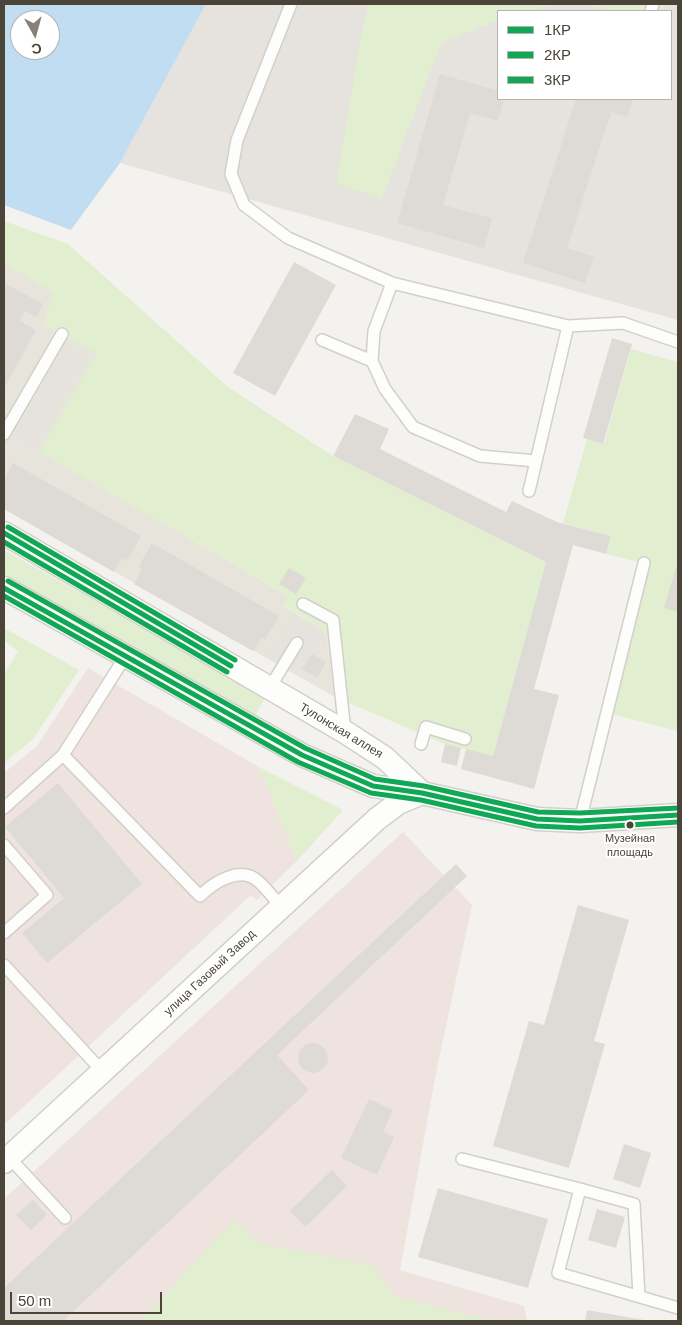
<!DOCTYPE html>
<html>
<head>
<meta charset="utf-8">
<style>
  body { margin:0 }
  #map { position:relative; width:682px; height:1325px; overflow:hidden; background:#f4f2ee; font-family:Arial,sans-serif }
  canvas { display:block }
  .frame { position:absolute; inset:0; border:5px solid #4b4439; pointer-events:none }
  .legend { position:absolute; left:497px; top:10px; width:175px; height:90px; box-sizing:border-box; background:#fff; border:1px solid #b7b4b0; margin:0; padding:6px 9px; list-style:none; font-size:15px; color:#4b4439 }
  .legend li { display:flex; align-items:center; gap:10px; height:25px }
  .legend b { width:25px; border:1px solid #b7b4b0 }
  .north { position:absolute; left:10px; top:10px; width:50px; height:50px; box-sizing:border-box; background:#fff; border:1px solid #b7b4b0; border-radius:50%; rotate:173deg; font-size:14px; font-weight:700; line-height:20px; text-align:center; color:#4b4439 }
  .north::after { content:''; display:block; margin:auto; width:18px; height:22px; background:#868178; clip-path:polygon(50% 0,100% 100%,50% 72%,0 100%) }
  .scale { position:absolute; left:10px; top:1292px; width:152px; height:22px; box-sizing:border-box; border:2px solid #4b4439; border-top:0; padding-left:6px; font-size:15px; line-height:18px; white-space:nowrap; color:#4b4439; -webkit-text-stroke:4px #fff; paint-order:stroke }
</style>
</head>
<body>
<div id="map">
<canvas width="682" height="1325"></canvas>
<div class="frame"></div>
<ul class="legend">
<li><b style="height:6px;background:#10a855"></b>1КР</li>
<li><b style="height:6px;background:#10a855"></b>2КР</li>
<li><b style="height:6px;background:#10a855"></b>3КР</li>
</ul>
<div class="north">С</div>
<div class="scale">50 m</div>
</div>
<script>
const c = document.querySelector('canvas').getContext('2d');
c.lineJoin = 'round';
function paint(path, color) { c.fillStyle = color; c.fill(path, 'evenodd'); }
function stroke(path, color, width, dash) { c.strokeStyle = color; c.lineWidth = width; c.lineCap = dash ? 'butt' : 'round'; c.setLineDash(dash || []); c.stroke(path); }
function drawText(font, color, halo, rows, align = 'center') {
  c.font = font + ' Arial,sans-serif'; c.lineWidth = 4; c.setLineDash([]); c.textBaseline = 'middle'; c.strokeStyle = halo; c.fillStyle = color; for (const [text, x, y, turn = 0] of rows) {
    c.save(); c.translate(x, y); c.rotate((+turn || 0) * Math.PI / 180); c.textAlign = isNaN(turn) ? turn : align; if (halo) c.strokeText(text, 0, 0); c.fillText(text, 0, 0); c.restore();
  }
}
paint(new Path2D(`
  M4 257 61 289 43 324 98 353 40 452 289 596 283 606 326 631 335 697 4 509Z`), '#e7e4dc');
paint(new Path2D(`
  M206 4H678V320L120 163ZM498 11H671V99H498Z`), '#e6e2de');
paint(new Path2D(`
  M88 668 259 767 297 861 257 900 251 895 4 1125V773L37 746Z
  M403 832 472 905 437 1068 400 1270 524 1306 527 1321H4V1199Z`), '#eee3df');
paint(new Path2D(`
  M369 4H558L529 11H498V20L441 44 382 199 336 183 361 36Z
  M585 4H666L664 11H612Z
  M4 221 68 244 228 387 333 456 546 562 493 756 445 744 335 697 326 631 283 605 288 595 39 452 97 353 43 324 54 293 4 263Z
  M631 349 678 362V731L611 714 649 564 606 554 611 536 563 523 587 439 604 444Z
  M4 550 266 697 253 719 4 578Z
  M4 628 79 670 33 739 4 763V675L18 651 4 641Z
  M259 767 343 810 297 861Z
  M233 1220 263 1244 375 1266 395 1296 492 1321H141Z`), '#e1eecf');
paint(new Path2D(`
  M65 346 85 358 33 448 13 437Z
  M291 618 322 634 299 671 269 655Z`), '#e6e3df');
paint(new Path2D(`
  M4 4H206L120 163 71 230 4 205ZM20 20H50V50H20Z`), '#c0ddf1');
paint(new Path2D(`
  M440 74 498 91V99H504L498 121 470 113 443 205 492 218 484 248 397 223Z
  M576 99H633L627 117 611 112 567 248 594 257 585 283 523 263Z
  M294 262 336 285 275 396 233 373Z
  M4 283 43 304 36 317 25 311 20 321 36 330 4 388Z
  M612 338 632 344 603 444 583 438Z
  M355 414 389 429 380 449 506 512 512 501 557 522 611 536 606 554 573 545 534 689 559 695 534 789 461 769 466 749 493 756 546 562 333 456Z
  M13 463 141 536 127 561 122 558 114 572 4 509V480Z
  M152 543 279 616 265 640 261 638 253 651 134 584 142 568 139 566Z
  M676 567 678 568V612L664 608Z
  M289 568 306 578 296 594 279 584Z
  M312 654 326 662 317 678 302 669Z
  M445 744 461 748 457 766 441 762Z
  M58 783 142 884 47 963 22 933 64 898 5 827Z
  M456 864 467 876 277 1055 309 1090 63 1321H4V1288Z
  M578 905 629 920 594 1041 605 1044 569 1168 493 1146 529 1021 544 1025Z
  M298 1058a15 15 0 1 1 30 0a15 15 0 1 1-30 0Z
  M369 1099 393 1110 383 1132 394 1137 377 1175 341 1158Z
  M624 1144 651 1153 640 1188 613 1179Z
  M332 1170 347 1186 305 1227 290 1211Z
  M438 1188 548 1219 528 1288 418 1257Z
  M33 1200 47 1215 31 1230 16 1215Z
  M597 1209 625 1217 616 1248 588 1240Z
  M587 1310 644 1320V1321H585Z`), '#dedbd6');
const service = new Path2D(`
  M291 4 237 140 231 174 244 205 288 238 392 283 568 326 623 323 678 342
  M651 11 653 4
  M392 283 374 331 372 361 385 389 413 427 480 456 536 461
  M322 340 372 361
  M4 434 62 334
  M529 491 568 326
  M303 604 333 620 345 732
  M125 657 63 755 200 896C213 883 240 865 258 881 267 889 274 899 282 907
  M269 689 297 643
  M421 744 426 727 465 739
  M4 808 63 755
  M580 821 644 563
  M4 845 47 895 4 933
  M4 965 103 1072
  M7 1155 65 1218
  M462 1159 580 1189 558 1273 678 1308
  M580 1189 634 1204 639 1296`);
const minor = new Path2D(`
  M4 533 345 732 385 758 422 793
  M4 588 302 755 373 786 422 793 537 819 580 821 678 815
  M4 1162 377 819 398 803 422 793`);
stroke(service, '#d2d0cb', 14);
stroke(minor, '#d2d0cb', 25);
stroke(service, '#fdfdfc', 11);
stroke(minor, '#fdfdfc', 22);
stroke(new Path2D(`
  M4 533 231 666
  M4 588 302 755 373 786 422 793 537 819 580 821 678 815`), '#10a855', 5);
stroke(new Path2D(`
  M4 542 227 672
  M4 596 298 762 371 793 421 800 536 826 580 828 678 822`), '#10a855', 5);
stroke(new Path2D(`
  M8 527 235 660
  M8 581 305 748 375 779 424 786 538 812 580 813 678 808`), '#10a855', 5);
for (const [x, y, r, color] of [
  [630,825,4.5,"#4b4439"]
]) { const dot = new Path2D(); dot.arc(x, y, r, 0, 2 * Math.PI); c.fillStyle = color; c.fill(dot); stroke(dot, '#fff', 2); }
drawText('11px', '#4b4439', '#fff', [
  ["Музейная",630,839],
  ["площадь",630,853]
]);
drawText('12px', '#4b4439', '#fff', [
  ["Тулонская аллея",341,731,31],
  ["улица Газовый Завод",210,973,-43]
]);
</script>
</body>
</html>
